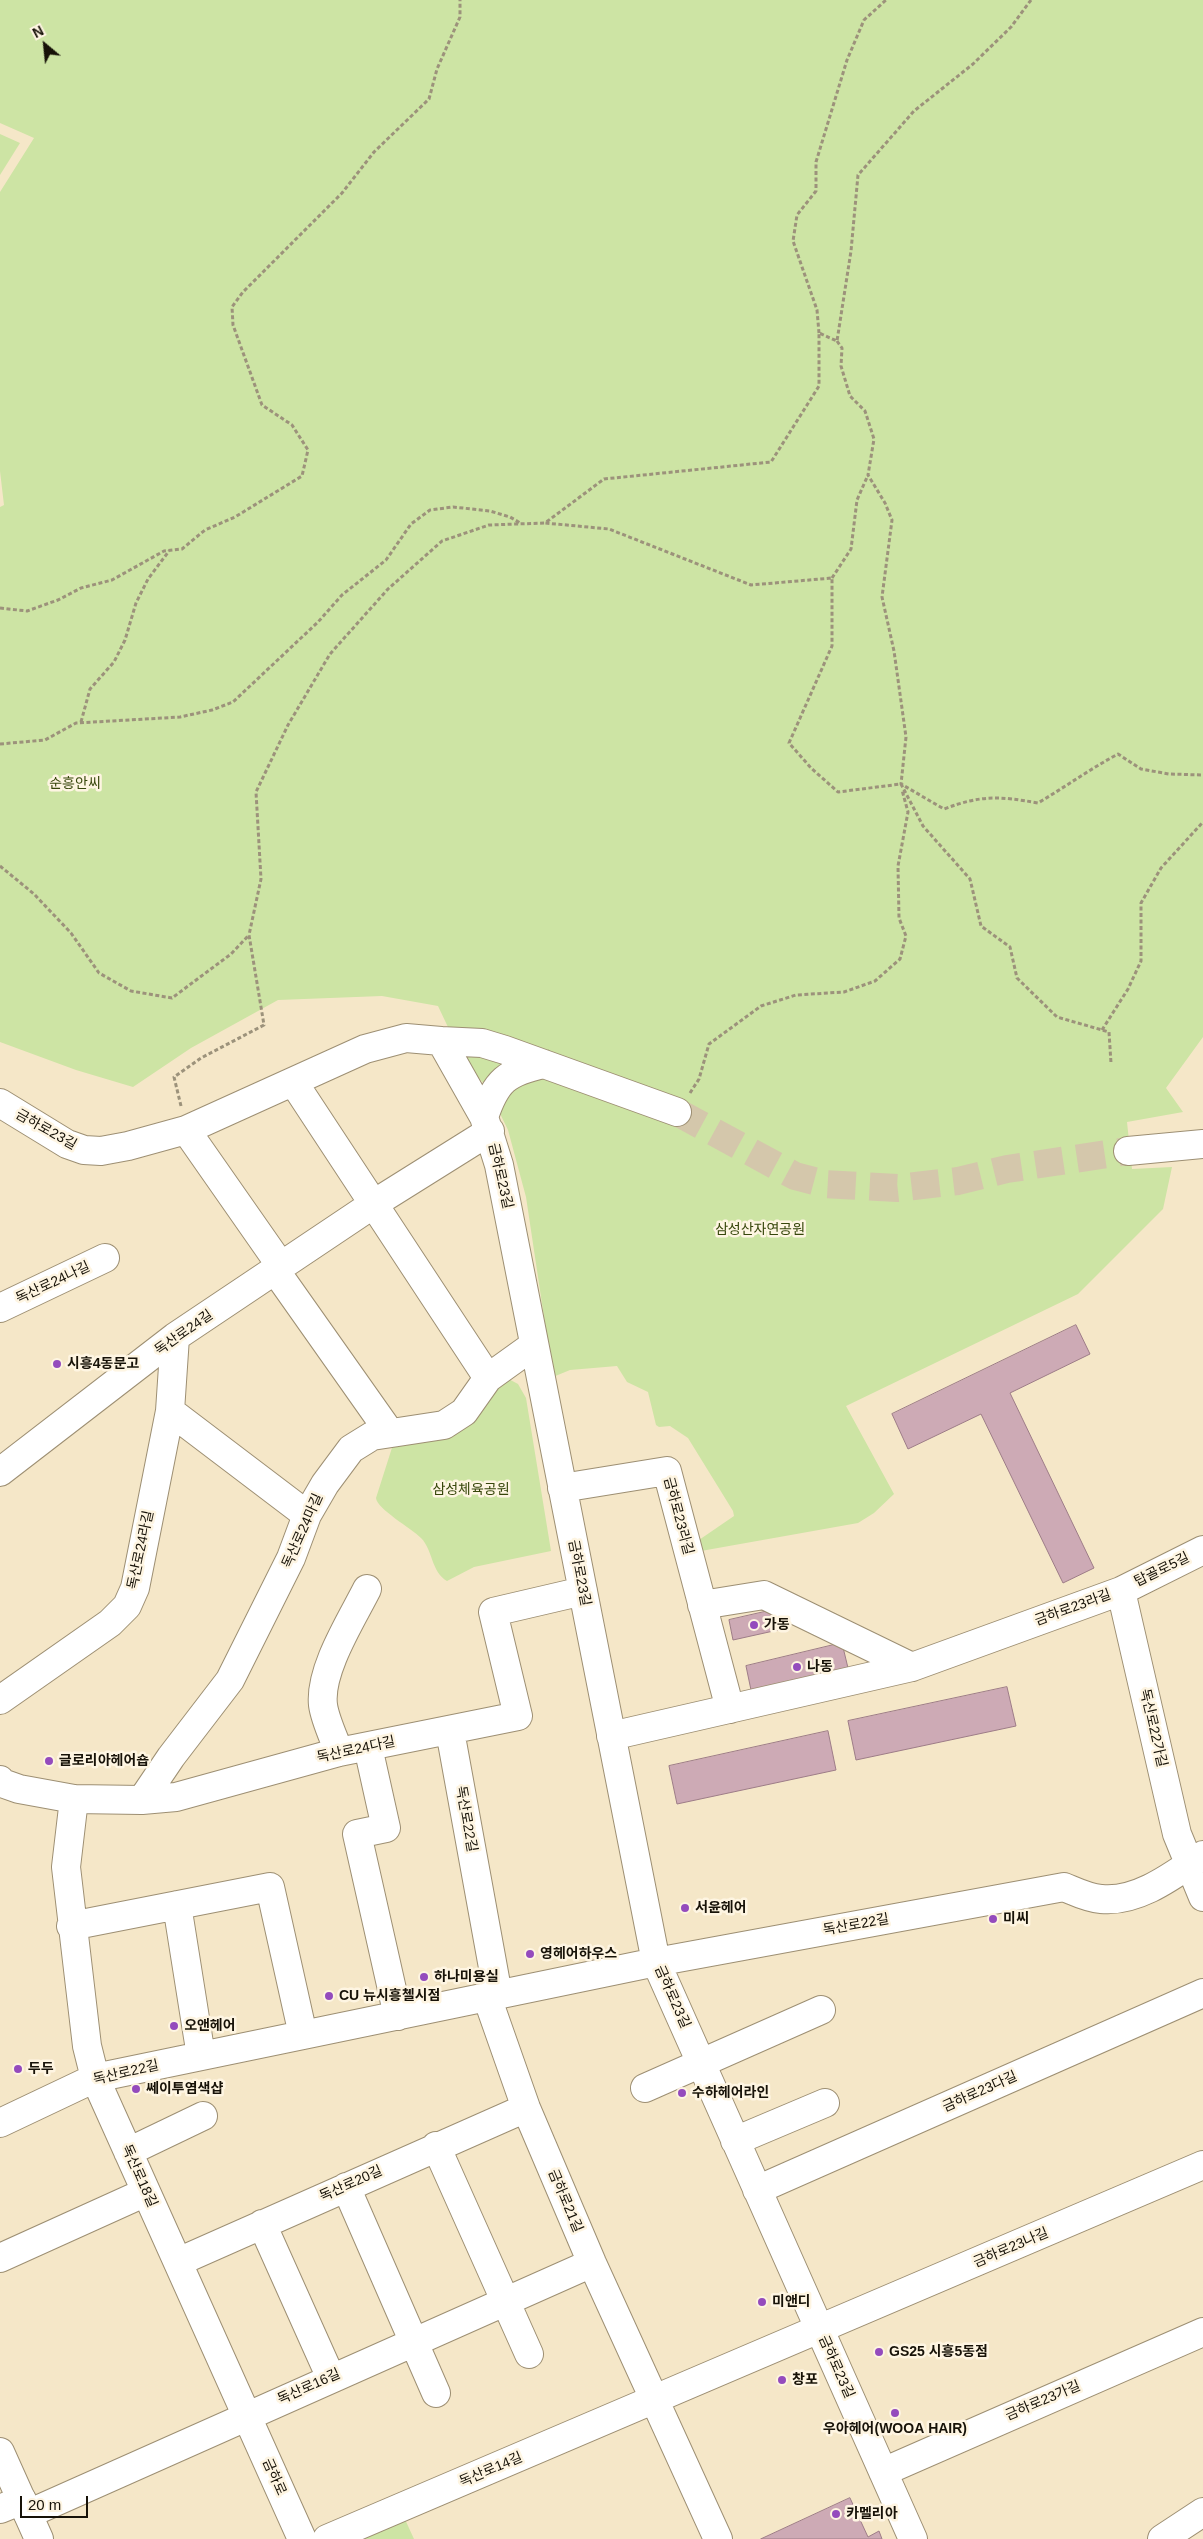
<!DOCTYPE html>
<html>
<head>
<meta charset="utf-8">
<style>
  body { margin:0 }
  #map { position:relative; width:1203px; height:2539px; overflow:hidden; background:#f5e7c8; font-family:Helvetica,sans-serif }
  canvas { display:block }
  .north { position:absolute; left:20px; top:20px; width:50px; height:50px; -webkit-text-stroke:4px #fef5e2; paint-order:stroke; rotate:332deg; font-size:14px; font-weight:700; line-height:20px; text-align:center; color:#171208 }
  .north::after { content:''; display:block; margin:auto; width:18px; height:22px; background:#171208; clip-path:polygon(50% 0,100% 100%,50% 72%,0 100%) }
  .scale { position:absolute; left:20px; top:2496px; width:68px; height:22px; box-sizing:border-box; border:2px solid #171208; border-top:0; padding-left:6px; font-size:15px; line-height:18px; white-space:nowrap; color:#171208; -webkit-text-stroke:4px #fef5e2; paint-order:stroke }
</style>
</head>
<body>
<div id="map">
<canvas width="1203" height="2539"></canvas>
<div class="north">N</div>
<div class="scale">20 m</div>
</div>
<script>
const c = document.querySelector('canvas').getContext('2d');
c.lineJoin = 'round';
function paint(path, color) { c.fillStyle = color; c.fill(path, 'evenodd'); }
function stroke(path, color, width, dash) { c.strokeStyle = color; c.lineWidth = width; c.lineCap = dash ? 'butt' : 'round'; c.setLineDash(dash || []); c.stroke(path); }
function drawText(font, color, halo, rows, align = 'center') {
  c.font = font + ' Helvetica,"Noto Sans KR",sans-serif'; c.lineWidth = 5; c.setLineDash([]); c.textBaseline = 'middle'; c.strokeStyle = halo; c.fillStyle = color; for (const [text, x, y, turn = 0] of rows) {
    c.save(); c.translate(x, y); c.rotate((+turn || 0) * Math.PI / 180); c.textAlign = isNaN(turn) ? turn : align; if (halo) c.strokeText(text, 0, 0); c.fillText(text, 0, 0); c.restore();
  }
}
paint(new Path2D(`
  M0 0H1203V1037L1166 1088 1183 1112 1127 1122 1132 1169 1172 1167 1163 1209 1078 1294 846 1406 894 1494 874 1513 858 1523 701 1551 696 1542 734 1516 733 1511 688 1438 670 1426 659 1427 656 1425 648 1392 627 1382 617 1366 570 1370 553 1377 526 1197 508 1130 487 1087 465 1063 438 1006 382 996 278 1000 191 1048 133 1087 76 1070 0 1042V507L4 505 0 471V192L34 138 0 123Z
  M0 134 20 143 0 175Z
  M503 1376 518 1384 526 1398 551 1551 474 1567 447 1581C431 1572 433 1550 421 1538 411 1528 377 1509 376 1498L397 1432 427 1429Z
  M403 2515 414 2539H351Z`), '#cde4a4');
const building = new Path2D(`
  M1076 1325 1090 1354 1010 1393 1094 1568 1063 1583 981 1414 908 1449 892 1414Z
  M773 1610 778 1630 733 1640 729 1620Z
  M842 1643 848 1668 751 1690 746 1666Z
  M1007 1687 1016 1726 856 1760 848 1721Z
  M828 1731 836 1770 677 1804 669 1766Z
  M850 2498 868 2537 879 2531 882 2539H761Z`);
paint(building, '#cdaab5');
stroke(building, '#9d7c87', 1);
stroke(new Path2D(`
  M677 1112 795 1176 825 1184 897 1188 958 1181 1007 1169 1128 1151`), '#d4c7ab', 28, [28, 14]);
const minor = new Path2D(`
  M441 1041 482 1043 505 1050 677 1112
  M294 1083 488 1378
  M0 1103 67 1144 84 1150 101 1151 128 1146 186 1130 365 1049 406 1038 441 1041 484 1117 499 1165 656 1962 913 2539
  M484 1117C496 1081 506 1072 544 1064
  M186 1130 281 1266
  M1128 1151 1203 1144
  M275 1270 390 1433
  M0 1308 105 1258
  M170 1411 307 1515
  M0 1472 175 1337 375 1203 490 1131
  M562 1488 667 1471 730 1709
  M1121 1591 1177 1834 1203 1897
  M702 1605 764 1595 912 1667
  M0 1700 110 1623 127 1606 135 1588 170 1411 175 1337
  M450 1731 498 1995
  M611 1736 912 1667 1121 1591 1203 1550
  M368 1747 386 1828 357 1834 398 2016
  M339 1752C334 1738 325 1720 323 1705 319 1670 352 1619 367 1589
  M0 1780 2 1783 19 1789 74 1799 142 1800 176 1797 339 1752 518 1716 493 1612 583 1591
  M74 1799 66 1867 87 2046 95 2078 302 2539
  M142 1800 171 1757 230 1680 291 1558 307 1515 325 1484 351 1449 372 1436 444 1425 464 1412 488 1378 534 1345
  M177 1905 201 2056
  M71 1926 270 1887 303 2035
  M487 1997 526 2108 592 2263 718 2539
  M645 2088 821 2010
  M0 2123 95 2078 656 1962 1064 1887C1076 1892 1088 1898 1101 1899 1138 1903 1175 1874 1203 1855
  M735 2141 825 2103
  M436 2146 529 2354
  M128 2152 203 2116
  M346 2187 436 2393
  M757 2190 1203 1993
  M262 2224 331 2378
  M0 2258 146 2192
  M178 2262 526 2108
  M883 2472 1203 2332
  M0 2509 22 2500
  M28 2514 592 2263
  M327 2539 1203 2165
  M1162 2539 1203 2512`);
const major = new Path2D(`
  M0 2452 39 2539`);
stroke(minor, '#9d8f73', 30);
stroke(major, '#9d8f73', 30);
stroke(new Path2D(`
  M1031 0 1011 27 973 64 914 111 858 175 851 251 837 341 819 333V386L771 462 604 479 545 523 609 529 751 585 832 578V646L789 743 811 768 838 792 901 784 923 826 970 879 981 926 1010 947 1017 978 1057 1017 1109 1032 1111 1063
  M819 333 817 310 793 241 797 215 816 191V162L847 60 864 20 886 0
  M837 341 842 348 841 366 850 396 865 411 874 439 868 475 885 503 892 520 882 597 894 651 906 737 901 784 944 809C981 795 999 796 1038 803 1065 787 1090 769 1118 754L1141 769 1169 774 1203 775
  M832 578 851 549 857 500 868 475
  M0 608 27 611 58 600 81 588 112 580 164 551 182 549 205 530 235 517 302 476 308 450 292 425 262 405 233 325 232 307 243 292 342 193 374 152 429 99 437 69 460 17V0
  M81 722 90 689 114 662 125 640 136 603 148 579 169 551
  M0 744 45 740 76 723 180 717 212 710 233 702 318 622 342 595 386 560 411 524 430 510 453 507 490 511 510 517 522 524
  M0 866 34 894 71 933 99 973 131 991 172 998 231 954 249 935
  M1102 1030 1128 989 1141 961V903L1161 868 1203 822
  M690 1093 699 1079 709 1044 761 1006 796 995 844 992 875 981 900 959 906 936 899 918 898 866 908 812 902 790
  M181 1106 174 1077 201 1058 264 1025 249 935 261 879 256 792 288 725 330 654 388 589 442 541 489 525 545 523`), '#9c927b', 3, [4, 2.5]);
stroke(minor, '#fff', 28);
stroke(major, '#fff', 28);
for (const [x, y, r, color] of [
  [57,1364,5,"#944bbd"],
  [754,1625,5,"#944bbd"],
  [797,1667,5,"#944bbd"],
  [49,1761,5,"#944bbd"],
  [685,1908,5,"#944bbd"],
  [993,1919,5,"#944bbd"],
  [530,1954,5,"#944bbd"],
  [424,1977,5,"#944bbd"],
  [329,1996,5,"#944bbd"],
  [174,2026,5,"#944bbd"],
  [18,2069,5,"#944bbd"],
  [136,2089,5,"#944bbd"],
  [682,2093,5,"#944bbd"],
  [762,2302,5,"#944bbd"],
  [879,2352,5,"#944bbd"],
  [782,2380,5,"#944bbd"],
  [895,2413,5,"#944bbd"],
  [836,2514,5,"#944bbd"]
]) { const dot = new Path2D(); dot.arc(x, y, r, 0, 2 * Math.PI); c.fillStyle = color; c.fill(dot); stroke(dot, '#fef5e2', 2); }
drawText('14px', '#36460a', '#fef5e2', [
  ["순흥안씨",75,784],
  ["삼성산자연공원",760,1230],
  ["삼성체육공원",471,1490]
]);
drawText('14px', '#171208', '#fef5e2', [
  ["금하로23길",46,1130,29],
  ["금하로23길",500,1176,77],
  ["독산로24나길",53,1283,-25],
  ["독산로24길",184,1333,-35],
  ["금하로23라길",678,1516,75],
  ["독산로24마길",303,1531,-66],
  ["독산로24라길",141,1550,-78],
  ["탑골로5길",1162,1570,-26],
  ["금하로23길",579,1573,79],
  ["금하로23라길",1073,1608,-20],
  ["독산로22가길",1153,1728,77],
  ["독산로24다길",356,1750,-12],
  ["독산로22길",466,1819,80],
  ["독산로22길",856,1925,-10],
  ["금하로23길",672,1997,66],
  ["독산로22길",126,2073,-13],
  ["금하로23다길",980,2092,-24],
  ["독산로18길",139,2176,66],
  ["독산로20길",351,2184,-24],
  ["금하로21길",565,2201,67],
  ["금하로23나길",1011,2248,-23],
  ["금하로23길",836,2367,66],
  ["독산로16길",309,2387,-24],
  ["금하로23가길",1043,2401,-23],
  ["독산로14길",491,2470,-23],
  ["금하로",274,2477,66]
]);
drawText('bold 14px', '#171208', '#fef5e2', [
  ["시흥4동문고",67,1364],
  ["가동",764,1625],
  ["나동",807,1667],
  ["글로리아헤어숍",59,1761],
  ["서윤헤어",695,1908],
  ["미씨",1003,1919],
  ["영헤어하우스",540,1954],
  ["하나미용실",434,1977],
  ["CU 뉴시흥첼시점",339,1996],
  ["오앤헤어",184,2026],
  ["두두",28,2069],
  ["쎄이투염색샵",146,2089],
  ["수하헤어라인",692,2093],
  ["미앤디",772,2302],
  ["GS25 시흥5동점",889,2352],
  ["창포",792,2380],
  ["우아헤어(WOOA HAIR)",895,2429,"center"],
  ["카멜리아",846,2514]
], 'left');
</script>
</body>
</html>
